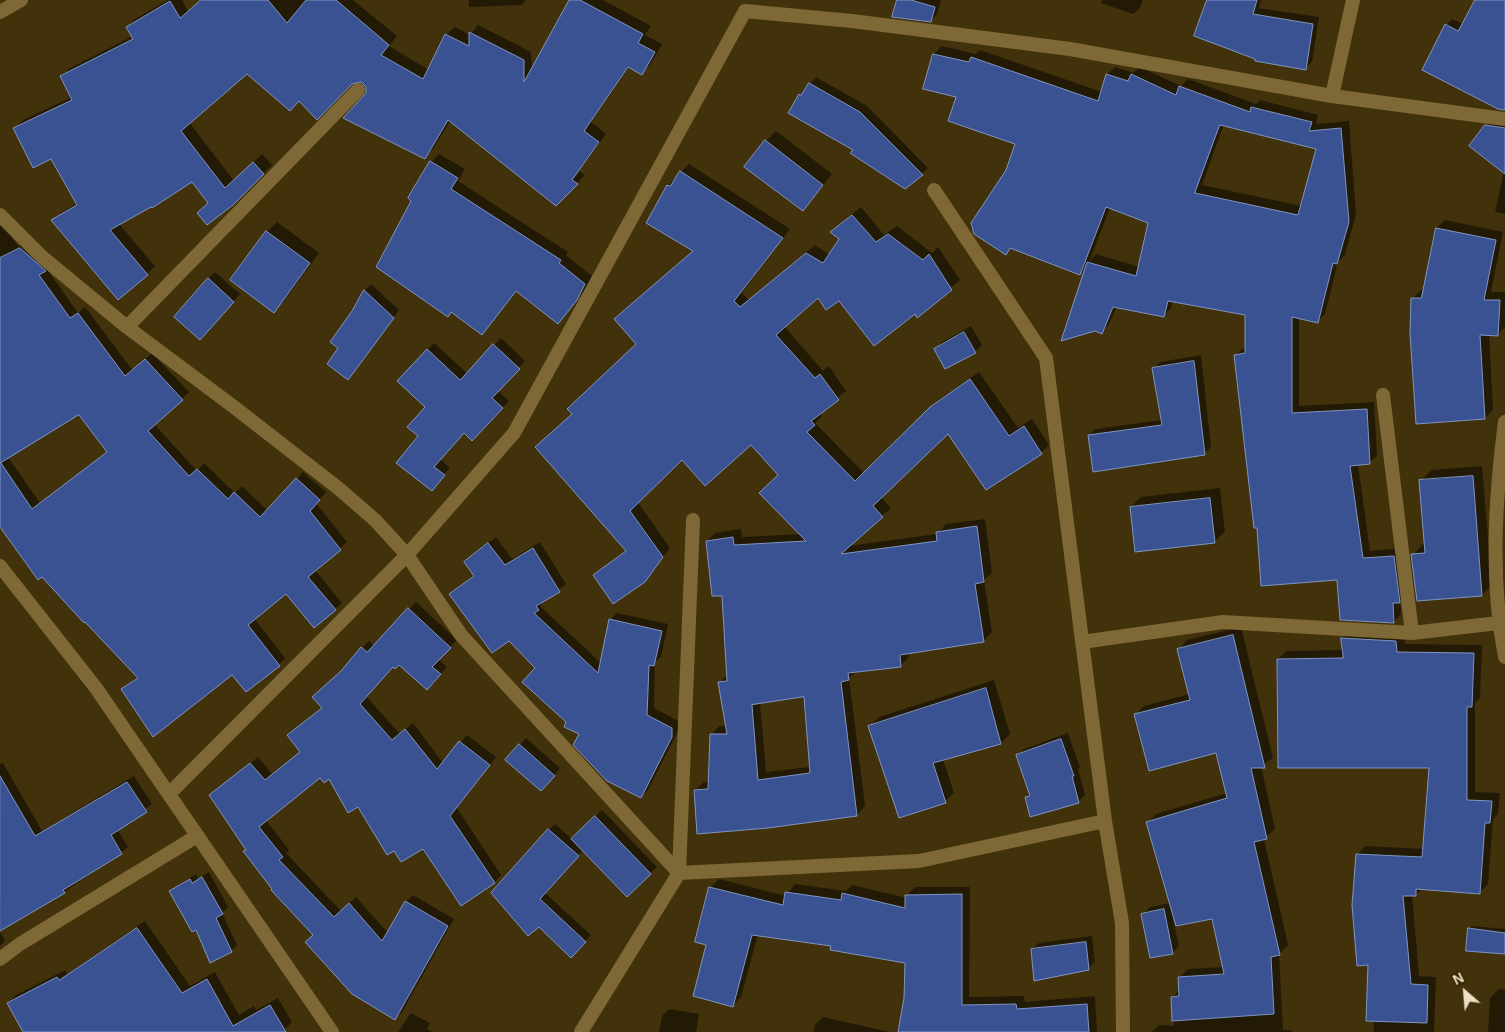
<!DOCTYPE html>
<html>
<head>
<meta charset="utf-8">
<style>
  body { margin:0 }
  #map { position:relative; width:1505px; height:1032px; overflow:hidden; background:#42320b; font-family:Helvetica,sans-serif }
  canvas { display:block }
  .north { position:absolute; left:1440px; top:967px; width:50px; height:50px; -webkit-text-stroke:4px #382800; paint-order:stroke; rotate:333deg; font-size:14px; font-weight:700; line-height:20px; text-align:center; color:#ece0c6 }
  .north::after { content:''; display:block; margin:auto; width:18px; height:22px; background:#ece0c6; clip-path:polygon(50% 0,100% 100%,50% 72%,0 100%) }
</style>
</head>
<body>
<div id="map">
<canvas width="1505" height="1032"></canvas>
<div class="north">N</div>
</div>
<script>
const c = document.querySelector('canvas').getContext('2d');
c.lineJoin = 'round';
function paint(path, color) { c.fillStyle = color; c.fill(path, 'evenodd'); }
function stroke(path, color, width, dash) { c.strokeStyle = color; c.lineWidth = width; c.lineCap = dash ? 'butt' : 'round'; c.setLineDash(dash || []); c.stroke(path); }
paint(new Path2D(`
  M168 0H182L188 11 202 0H353L397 36 389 46 429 70 446 35 455 27 470 35 478 25 531 52 532 71 571 0H603L651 26 645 35 662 44 650 65 642 73 629 67 591 122 606 134 579 171 585 175 556 204 451 120 433 149 425 157 368 93 367 87 361 80 299 100 247 72 189 122 234 181 262 154 272 165 233 204 210 203 192 180 119 224 155 266 147 274 53 221 61 213 77 203 51 158 15 128 23 120 72 97 62 77 70 68 133 36 127 27 135 19Z
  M469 0H526L521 5 469 7Z
  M899 0H941L937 14 931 21Z
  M1102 0H1143L1140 8 1133 14 1101 3Z
  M1208 0H1261L1259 8 1319 17 1312 62 1305 68Z
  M1476 0H1505V109L1446 25 1452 19 1463 24Z
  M942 46 975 54 980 50 1102 92 1107 75 1115 67 1133 73 1140 67 1181 86 1188 79 1256 104 1260 100 1318 115 1316 124 1349 121 1356 214 1345 255 1338 262 1325 314 1317 322 1299 317V406L1374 402 1377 456 1369 463 1358 464 1370 551 1401 548 1407 594 1400 600 1401 614 1394 622 1338 579 1259 527 1235 355 1246 347V314L1173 300 1171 308 1163 316 1117 306 1109 324 1102 332 1087 266 1080 274 1011 247 1005 253 975 233 970 226 1007 170 1016 143 958 96 925 88 934 54ZM1224 124 1318 148 1302 206 1202 185ZM1110 208 1149 222 1139 267 1096 254 1089 262Z
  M816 77 867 106 928 168 922 174 855 150 800 95Z
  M1493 119 1505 121V214L1495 212 1504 171 1486 126Z
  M776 131 832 174 803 210 766 141Z
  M439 154 465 169 458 181 568 252 566 255 592 276 584 291 558 322 517 290 482 334 431 162Z
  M689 164 790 229 742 293 749 300 815 245 830 255 841 239 840 224 861 207 884 235 897 226 932 253 938 247 960 280 917 316 915 313 818 296 784 326 823 371 829 366 846 391 819 413 822 416 815 423 864 473 940 399 979 372 1018 428 1032 419 1049 445 1041 453 949 432 881 497 891 508 848 546 937 534 946 524 985 519 992 573 984 580 992 632 984 641 908 653 909 657 900 666 857 671 849 678 865 806 857 815 695 791 704 782H709L711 735 719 726H727L719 683 728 674 723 595 713 596 707 541 715 533 741 529 742 537 801 534 780 475 751 443 682 458 637 501 670 548 644 581 594 575 626 550 574 414 637 344 694 251 668 185ZM805 696 810 767 766 772 760 702Z
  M1445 220 1503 232 1491 292H1505V327L1498 334H1489L1493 410 1485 418 1412 299 1421 290H1424L1437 228Z
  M0 221 18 246 27 241 78 313 85 307 133 371 152 353 189 392 154 424 197 471 204 463 235 493 242 486 268 511 303 472 326 492 316 503 347 542 315 570 342 603 335 609 287 592 254 618 285 658 279 665 123 689 138 676 0 521ZM79 414 108 451 40 503 8 457Z
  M277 222 319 253 284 301 274 311 267 232Z
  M215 272 240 294 207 332 208 279Z
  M371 284 399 310 348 379 340 348 353 312 365 290Z
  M971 326 982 345 975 352 935 349 942 342Z
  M501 338 525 361 498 391 509 401 472 439 464 432 440 459 450 468 432 489 419 436 427 407 398 381 434 343 468 374Z
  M1201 355 1211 447 1204 454 1089 435 1096 429 1162 420 1153 369 1160 362Z
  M1482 466 1492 585 1482 595 1413 555 1423 544H1426L1421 481 1431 470Z
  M1220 488 1225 532 1214 542 1131 507 1141 497Z
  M496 537 512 559 540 542 566 584 544 600 540 606 601 663 610 620 617 613 668 624 661 657 655 662 654 708 682 723 648 790 641 797 568 722 537 668 510 640 451 594 475 574 465 562Z
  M416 602 457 640 438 659 447 667 434 681 399 663 393 665 366 696 400 734 413 723 443 763 467 735 496 757 457 808 501 875 495 882 423 847 394 849 359 806 330 777H320L266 820 289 850 286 853 341 911 356 897 388 933 406 902 413 895 454 919 402 1012 395 1019 274 889 211 795 258 757 272 774 301 752 288 735 323 707 344 669 362 648 369 641 374 646Z
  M1241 627 1273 758 1261 766 1275 829 1264 839 1288 945 1279 954 1283 1030H1292V1032H1152L1159 1025 1174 1026 1172 997 1180 990 1179 978 1188 969 1224 967 1212 918 1173 919 1179 946 1172 953 1143 914 1150 907 1171 903 1148 822 1156 814 1227 793 1217 751 1135 715 1144 706 1190 694 1179 649 1187 640Z
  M1351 630 1404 633 1405 644 1482 645 1480 698 1475 703V792L1500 793 1498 814 1493 819 1488 884 1479 893 1422 889 1415 895H1412L1419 976 1436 977 1434 1032H1374L1370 963 1357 855 1365 846 1424 849 1430 767 1278 659 1286 651 1343 650 1342 638Z
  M994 680 1010 734 1001 743 943 759 954 793 945 801 870 726 879 717Z
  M1068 733 1080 768 1078 769 1085 795 1078 802 1026 798 1030 793 1017 755 1024 749Z
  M526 738 560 768 548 783 507 760Z
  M3 763 42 831 134 776 152 804 117 829 128 847 121 853 64 892 0 929V764Z
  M602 810 657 867 627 895 583 850 545 893 591 935 571 956 539 926 528 935 549 830 555 824 572 839Z
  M209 872 228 907 222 913 237 945 231 951 196 928 170 891 196 874 198 878Z
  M719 879 786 896 795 884 846 891 852 885 907 898V895L915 887H970L969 997 1024 996 1025 1002 1095 996 1097 1032H900L906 998V962L832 944 758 934 741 997 733 1005 708 944 697 942 711 887Z
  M145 921 190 986 215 972 239 1015 254 1006 256 1010 278 998 292 1022 282 1032H25L8 1003 16 995 65 970 67 974Z
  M1472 926 1505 929V952L1469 929Z
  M0 932 5 941 0 946Z
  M1092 936 1095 962 1088 969 1032 949 1039 943Z
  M1499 989 1505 990V1032H1488L1490 998Z
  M669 1009 699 1014 696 1032H659L662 1016Z
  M411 1013 430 1023 427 1029 432 1032H398Z
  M823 1017 890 1032H814L815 1025Z`), '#0007');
const building = new Path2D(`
  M201 0H268L287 23 306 0H336L389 45 381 55 423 79 445 34 469 46V32L524 60V82L569 0H580L643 34 638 43 655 52 642 75 628 67 584 131 599 142 572 180 578 184 556 206 448 120 425 159 343 118 366 93V87L361 82 352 84 317 120 299 101 290 111 247 74 181 131 225 188 253 162 264 174 233 205 207 225 197 213 208 203 192 182 152 208 151 207 110 230 148 275 118 300 51 220 77 205 51 159 33 168 13 128 72 100 60 76 133 39 126 27 170 1 180 18Z
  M897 0H911L935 7 931 22 892 17Z
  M1207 0H1257L1253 14 1313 24 1306 70 1255 61V59L1194 36Z
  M1475 0H1505V110L1498 109 1422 70 1445 24 1458 31Z
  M933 54 969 62 971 57 1098 101 1106 74 1128 81 1131 74 1176 95 1179 86 1250 112 1251 107 1312 122 1309 131 1341 128 1349 222 1337 264 1333 263 1318 323 1292 317V413L1367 409 1370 464 1350 466 1363 558 1394 556 1400 603H1393L1394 623 1340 620 1337 580 1261 586 1257 528H1254L1234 355 1245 353V315L1168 301 1164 317 1113 307 1102 334 1095 331 1061 341 1087 262 1136 276 1148 223 1106 207 1080 275 1010 248 1006 255 974 234 971 223 1006 170 1015 144 948 121 956 97 923 89ZM1220 125 1316 149 1298 215 1195 193Z
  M809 83 860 112 923 175 905 189 850 153 853 150 788 113 799 94 801 95Z
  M1485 125 1505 128V174L1469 146Z
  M765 140 823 185 803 211 744 167Z
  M430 161 458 178 451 189 561 260 559 263 585 284 577 300 558 324 516 291 482 335 451 312 448 317 376 267 411 201 408 198Z
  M680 171 783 238 734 301 740 307 806 253 823 263 839 239 830 232 852 215 876 242 888 234 923 260 929 254 952 290 917 318 915 314 874 346 839 301 826 310 818 298 776 335 815 378 820 374 839 400 811 421 815 425 807 432 855 481 930 407 970 379 1009 436 1024 426 1042 454 986 490 948 434 873 506 883 517 841 554 937 541 936 532 977 526 984 582 975 584 984 642 900 655 901 667 848 673 849 680 841 682 857 816 768 828 697 834 694 790 708 789 710 734H727L718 682 727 681 722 596H712L706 541 733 537 734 545 806 541 759 493 778 475 751 445 705 486 682 460 630 511 663 557 645 582 613 604 593 575 626 551 535 447 572 414 567 409 636 344 614 319 693 251 646 223 667 185 670 186ZM804 697 810 773 758 780 752 705Z
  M1436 228 1496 240 1484 300H1500L1498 336 1480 335 1485 419 1416 424 1410 333 1411 298H1421Z
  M266 231 310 263 274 313 230 280Z
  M20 248 46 271 39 275 70 318 78 313 125 376 145 359 183 400 148 431 189 476 197 469 228 499 234 492 260 517 296 478 320 500 310 511 341 550 308 577 336 610 314 628 286 594 248 625 280 666 246 692 232 675 153 737 121 689 138 678 85 622 84 623 42 577 38 580 0 527V258ZM79 415 107 452 32 509 1 463Z
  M208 278 234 302 200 340 174 317Z
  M364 290 394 318 348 380 327 364 338 348 330 342 352 311Z
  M964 332 976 353 945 369 934 349Z
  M493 344 520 369 492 398 503 408 472 441 464 433 434 467 445 475 432 491 396 463 418 436 407 427 425 407 397 381 427 349 460 380Z
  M1194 361 1205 455 1093 472 1088 435 1162 425 1152 368Z
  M1473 476 1482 596 1417 601 1411 554 1425 553 1419 480Z
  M1210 498 1215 543 1135 552 1130 507Z
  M488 543 505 565 533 548 560 592 536 606 539 610 534 613 598 673 609 619 662 631 654 666 649 665 647 715 672 728V737L641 798 607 781 573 745 579 734 564 727 566 722 522 682 535 668 509 641 492 653 449 594 474 576 464 562Z
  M408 608 451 648 432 667 441 674 427 690 399 665 395 669 393 667 360 704 392 740 405 729 437 769 459 741 490 765 450 816 495 883 461 906 423 849 401 862 394 851 387 855 358 807 348 813 329 779 324 783 320 778 259 827 283 857 279 860 334 917 349 903 382 941 405 901 448 926 395 1020 352 994 305 942 313 935 271 890 272 889 243 851 246 850 209 795 250 763 265 780 300 752 287 735 322 708 312 697 341 671 361 647 367 652Z
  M1233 635 1265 768H1251L1267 839 1254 842 1280 955 1271 957 1274 1014 1172 1021 1171 997 1179 996 1178 977 1224 974 1212 919 1176 926 1146 822 1227 798 1216 753 1149 771 1134 714 1190 700 1177 649Z
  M1341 638 1396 641 1397 652 1474 653 1472 707H1467V800L1492 801 1490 823H1485L1480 894 1416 889V896H1403L1411 984 1428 985 1427 1023 1366 1021 1368 965 1357 966 1352 905 1356 854 1422 857 1429 768H1278L1277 659 1343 658Z
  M986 688 1001 744 933 763 946 803 899 818 868 726Z
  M1061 739 1074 776H1072L1079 803 1030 817 1025 797 1030 796 1016 755Z
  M519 744 555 776 541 791 505 760Z
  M0 776 35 836 127 782 147 812 111 835 122 854 63 890 65 893 0 931Z
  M595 816 651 874 627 897 571 839Z
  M548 829 579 856 540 899 586 942 571 958 539 927 528 936 491 893Z
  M202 877 223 914 216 918 232 952 210 963 196 930 192 932 169 891 190 879 192 883Z
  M709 887 783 905 785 892 841 900 842 893 905 908V895L962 894V1005L1016 1004 1017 1009 1087 1004 1089 1032H898L904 998 905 963 830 950 831 946 752 935 733 1007 693 996 706 945 695 942Z
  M1164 909 1173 954 1150 958 1141 914Z
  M137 928 182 993 207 979 233 1026 270 1005 286 1032H23L7 1003 57 977 59 980Z
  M1468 928 1505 933V954L1466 951Z
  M1086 942 1089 970 1034 981 1031 949Z`);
paint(building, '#3a5291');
stroke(building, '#8095c3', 1);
stroke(new Path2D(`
  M0 12 21 0
  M1332 96 1353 0
  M934 190 1046 358 1105 821 1122 923 1123 1032
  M0 215 42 257 127 327 234 407 338 488 375 520 407 555 461 635 679 873 919 861 1105 821
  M127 327 358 90
  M1383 395 1412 633 1498 623
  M1505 422C1495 499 1490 580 1505 657
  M0 566 96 688 332 1032
  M1082 642 1223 622 1412 633
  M169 794 407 555 514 433 745 11 852 21 1070 49 1332 96 1505 119
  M0 959 20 944 197 836
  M581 1032 679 873 693 520`), '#7e6836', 14);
</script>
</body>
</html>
